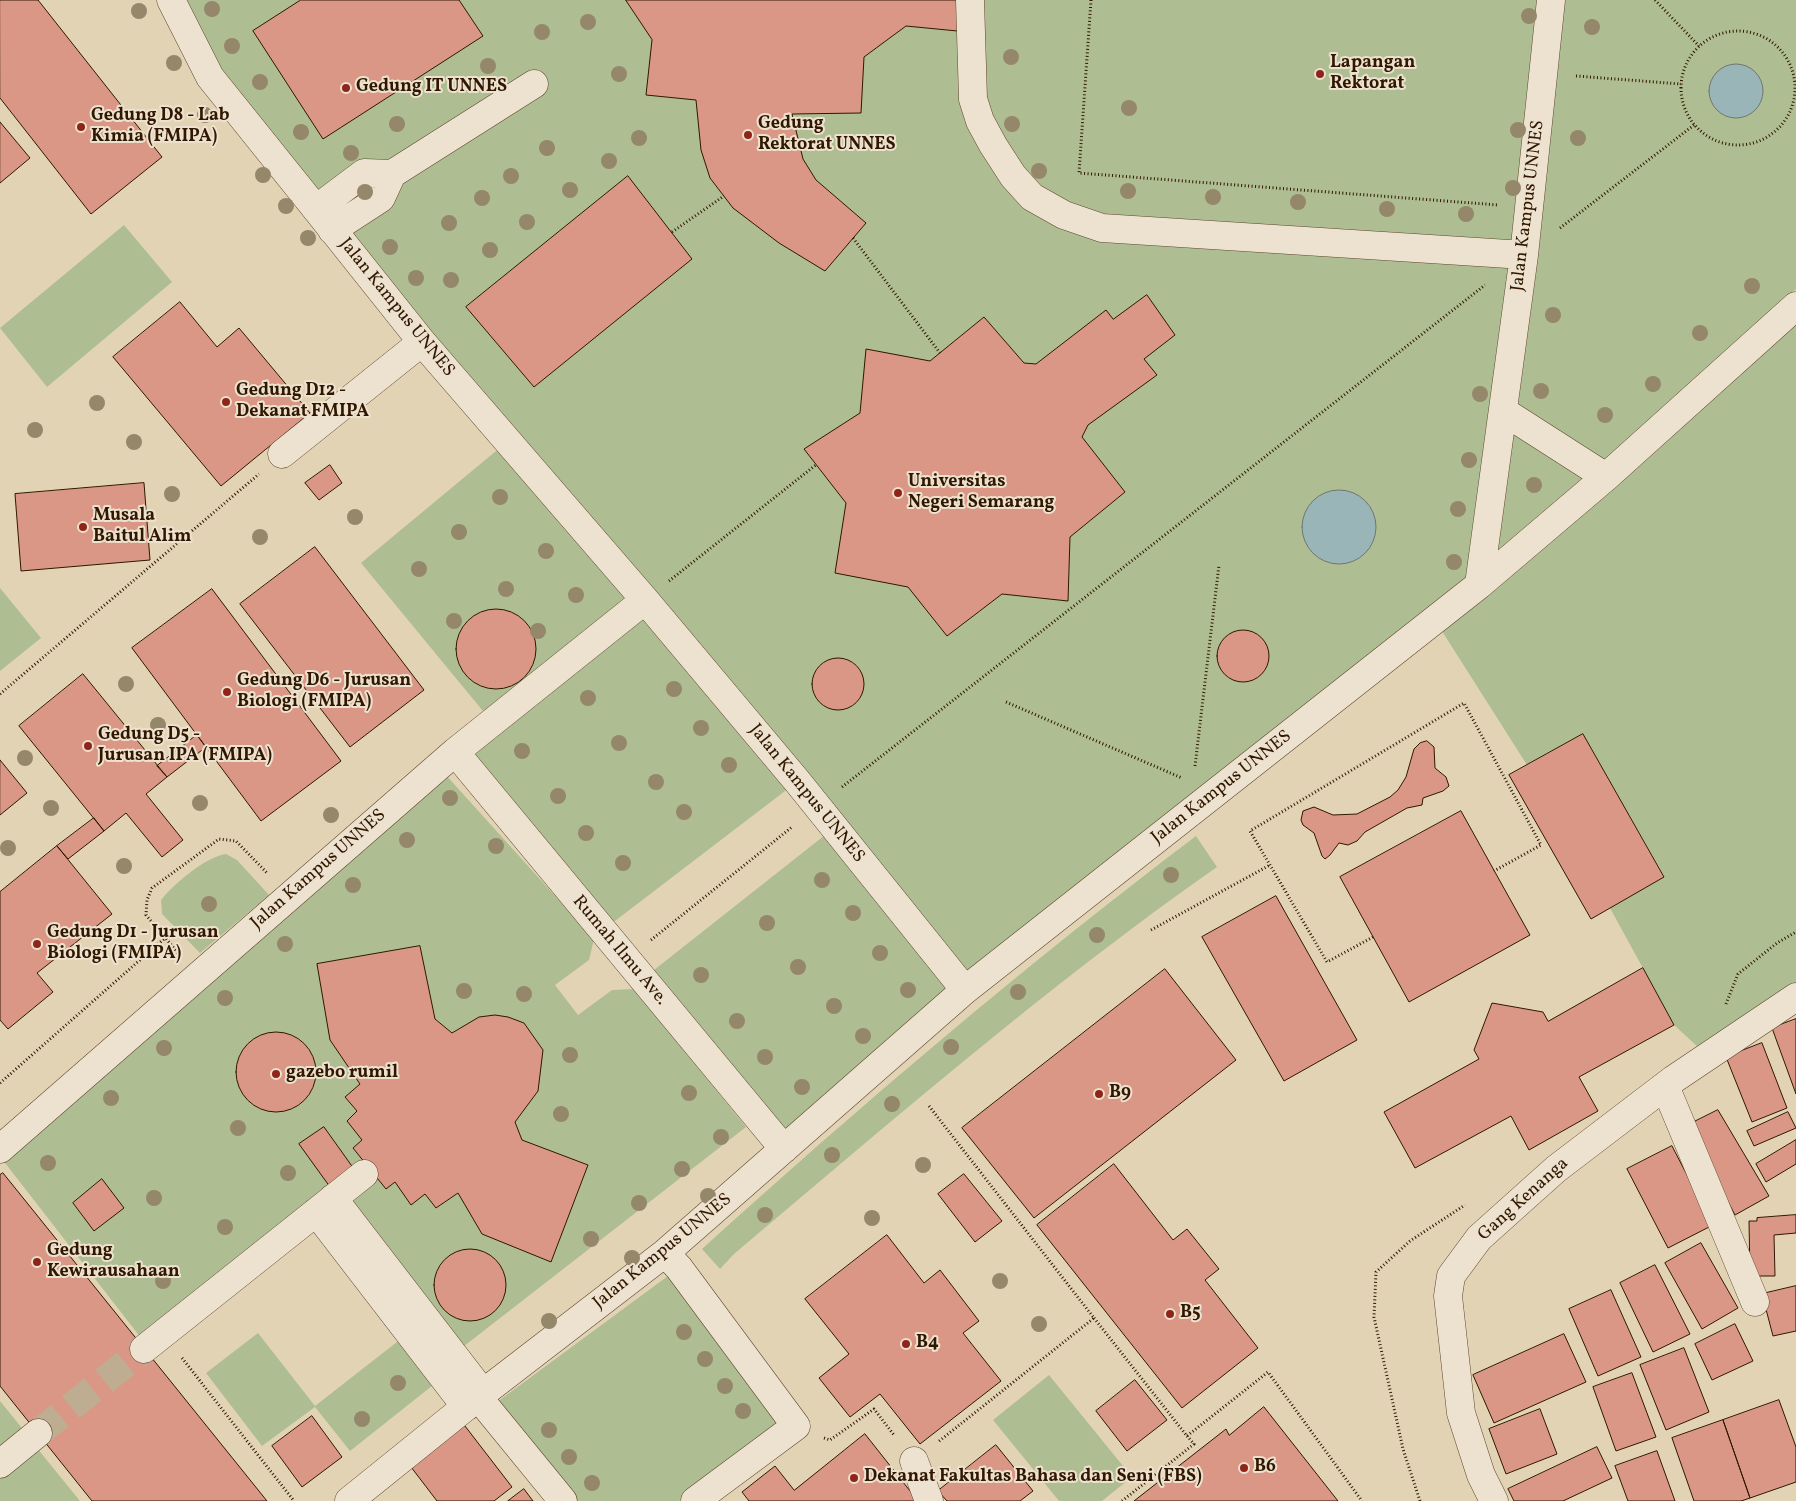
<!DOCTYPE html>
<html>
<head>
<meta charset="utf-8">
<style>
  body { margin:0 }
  canvas { display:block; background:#e3d3b5 }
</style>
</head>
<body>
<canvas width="1796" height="1501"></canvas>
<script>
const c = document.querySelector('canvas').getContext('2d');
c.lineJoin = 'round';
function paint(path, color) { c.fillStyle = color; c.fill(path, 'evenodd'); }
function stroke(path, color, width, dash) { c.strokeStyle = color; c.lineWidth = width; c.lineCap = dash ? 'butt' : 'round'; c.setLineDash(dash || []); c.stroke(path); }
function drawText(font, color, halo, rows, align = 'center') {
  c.font = font + ' Vollkorn,serif'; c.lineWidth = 4; c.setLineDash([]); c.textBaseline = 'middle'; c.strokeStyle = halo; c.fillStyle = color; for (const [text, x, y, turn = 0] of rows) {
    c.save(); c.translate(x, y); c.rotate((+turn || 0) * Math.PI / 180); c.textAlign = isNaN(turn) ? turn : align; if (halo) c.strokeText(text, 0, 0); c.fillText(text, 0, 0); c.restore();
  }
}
paint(new Path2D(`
  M183 0H1545L1472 581 966 975 426 335 218 69Z
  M1558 0H1796V289L1604 464 1511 409Z
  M124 225 172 282 47 387 0 328Z
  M1796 318V986L1699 1048 1674 1025 1610 908 1664 876 1583 734 1527 765 1440 628Z
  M1509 427 1590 479 1490 561Z
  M502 446 630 599 487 716 361 563Z
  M0 588 41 638 0 671Z
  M643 613 789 788 611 924 469 752Z
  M445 774 594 939 589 960 555 985 578 1015 612 990 634 989 746 1127 459 1350 330 1188 141 1338 2 1159Z
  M825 835 948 989 784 1131 654 970Z
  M1196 836 1217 867C1048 985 892 1121 734 1254L720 1269 702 1249C861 1105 1025 965 1196 836Z
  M226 854 237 860 269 895 200 953 162 914 161 900C174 884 205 857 226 854Z
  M672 1273 778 1424 679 1501H575L497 1402Z
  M258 1333 315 1406 402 1338 437 1382 350 1451 315 1407 262 1446 206 1373Z
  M1049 1375 1132 1477 1102 1501H1059L993 1420Z
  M0 1401 26 1433 0 1453Z
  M37 1448 80 1501H0V1476Z`), '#aebe92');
const water = new Path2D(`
  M1709 91a27 27 0 1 1 54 0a27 27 0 1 1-54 0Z
  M1302 527a37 37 0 1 1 74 0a37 37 0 1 1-74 0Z`);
paint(water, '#9ab5b8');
stroke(water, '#70766e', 1);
const building = new Path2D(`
  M0 0H38L162 157 91 214 0 98Z
  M301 0H459L483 36 323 139 253 31Z
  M626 0H983L978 33 906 26 864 57 861 113 792 114 803 159 816 180 866 223 825 271 779 243 733 208 710 178 701 150 696 100 646 95 652 40Z
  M0 122 30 158 0 183Z
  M628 176 692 259 534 387 466 307Z
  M1147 295 1175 335 1144 359 1157 375 1088 425 1082 437 1125 492 1070 537 1068 601 1002 594 947 636 908 587 835 573 846 503 804 449 860 413 866 349 930 361 984 317 1024 363 1036 364 1106 310 1113 319Z
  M180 302 217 347 239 328 310 413 221 486 113 357Z
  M330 465 342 483 319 500 305 483Z
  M144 483 150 560 21 571 15 494Z
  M315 547 424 690 350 747 240 604Z
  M212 589 341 761 261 821 132 648Z
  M456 649a40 40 0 1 1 80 0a40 40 0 1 1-80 0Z
  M1217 656a26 26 0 1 1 52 0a26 26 0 1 1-52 0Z
  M812 684a26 26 0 1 1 52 0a26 26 0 1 1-52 0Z
  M83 674 167 777 146 794 183 840 162 857 126 813 104 831 19 726Z
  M1583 734 1664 877 1591 919 1509 775Z
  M197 735 206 747 167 777 157 766Z
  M1427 741 1434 747 1435 768 1446 777 1449 786 1443 791 1423 798 1422 805 1407 808 1365 832 1357 841 1348 845 1339 843 1330 855 1325 859 1322 856 1314 833 1303 825 1301 820 1303 811 1314 807 1333 815 1357 814 1390 797 1398 790 1406 777 1414 749 1420 743Z
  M0 760 27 793 0 815Z
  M1461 811 1530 935 1409 1002 1340 877Z
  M94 818 104 831 68 859 57 846Z
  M57 846 112 914 37 973 53 992 8 1029 0 1020V892Z
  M1276 896 1357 1040 1284 1081 1202 937Z
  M420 946 435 1019 452 1033 479 1017 495 1015 508 1017 524 1023 543 1050 538 1091 515 1122 522 1140 588 1165 551 1262 482 1234 458 1193 436 1208 425 1194 411 1205 395 1182 386 1189 353 1148 362 1140 347 1121 357 1111 345 1097 360 1084 330 1040 317 964Z
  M1643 968 1674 1025 1579 1077 1598 1111 1529 1150 1511 1116 1415 1168 1384 1112 1479 1059 1474 1050 1492 1003 1543 1012 1548 1021Z
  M1165 969 1236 1060 1034 1218 962 1128Z
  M1796 1019V1094L1772 1028Z
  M236 1072a40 40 0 1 1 80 0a40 40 0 1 1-80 0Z
  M1762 1043 1787 1108 1752 1122 1726 1057Z
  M1718 1110 1769 1196 1735 1215 1688 1125Z
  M1788 1112 1796 1128 1754 1146 1747 1131Z
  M324 1127 354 1169 330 1187 299 1144Z
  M1796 1140V1164L1766 1182 1756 1164Z
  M1672 1146 1713 1225 1668 1248 1627 1169Z
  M1114 1164 1173 1240 1187 1229 1219 1269 1205 1280 1258 1348 1182 1408 1037 1225Z
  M3 1173 267 1501H92L0 1386V1175Z
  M964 1174 1002 1221 975 1242 938 1194Z
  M102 1179 124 1208 94 1231 73 1203Z
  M1796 1215V1233L1774 1235 1775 1276H1750L1749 1221H1757V1218Z
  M887 1235 924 1283 940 1270 979 1321 963 1333 1001 1381 920 1444 880 1394 850 1417 819 1378 849 1354 805 1299Z
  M1701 1243 1738 1308 1702 1329 1665 1263Z
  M434 1285a36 36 0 1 1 72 0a36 36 0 1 1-72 0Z
  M1655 1265 1690 1334 1653 1352 1620 1283Z
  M1796 1286V1331L1773 1336 1762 1294Z
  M1611 1290 1641 1357 1598 1376 1569 1309Z
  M1735 1324 1753 1361 1712 1380 1695 1344Z
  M1564 1334 1586 1382 1494 1423 1473 1375Z
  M1684 1348 1709 1412 1666 1430 1640 1365Z
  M1632 1373 1656 1437 1616 1451 1593 1387Z
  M1135 1380 1167 1420 1127 1451 1096 1411Z
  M1779 1400 1796 1447V1482L1750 1498 1723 1420Z
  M1264 1407 1338 1501H1134L1226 1429 1229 1435Z
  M1540 1409 1557 1454 1506 1474 1489 1429Z
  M312 1416 342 1457 302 1487 272 1446Z
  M1723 1420 1750 1498 1741 1501H1694L1672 1438Z
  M465 1426 512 1487 494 1501H437L411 1467Z
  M865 1434 918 1501H749L742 1492 775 1466 794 1490Z
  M996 1445 1033 1491 1020 1501H947L938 1491Z
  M1597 1447 1612 1478 1563 1501H1514L1508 1489Z
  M1657 1451 1675 1501H1628L1615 1466Z
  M524 1489 533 1501H508Z`);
paint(building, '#da9786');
stroke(building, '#301700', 1);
stroke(new Path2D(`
  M38 1433 144 1349`), '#bfad91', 28, [28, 14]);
const minor = new Path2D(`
  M171 0 210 77 316 209 422 342 645 600 797 781 965 990
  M970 0 973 99 980 121 993 145 1013 176 1032 197 1064 215 1102 228 1524 255
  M316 209 364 173 392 174
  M332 230 381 198 392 174 534 84
  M1503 411 1606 477
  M282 454 422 342
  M1479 585 1524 255 1551 0
  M455 752 784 1149
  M1665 1086 1755 1302
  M0 1149 455 752 645 600
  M333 1198 483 1393
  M316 1212 466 1407
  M665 1253 679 1268 796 1426 695 1501
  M144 1349 364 1174
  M478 1397 563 1501
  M914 1461 929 1501
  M0 1464 38 1433
  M349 1501 478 1397 665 1253 965 990 1479 585 1606 477 1796 306
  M1494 1501 1481 1475 1461 1413 1448 1296 1451 1276 1479 1238 1556 1169 1674 1079 1796 997`);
stroke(minor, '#5d462d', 29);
stroke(new Path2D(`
  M1091 0 1079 173 1498 205
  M1655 0 1699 46
  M1681 88a57 57 0 1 1 114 0a57 57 0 1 1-114 0Z
  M1576 76 1681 84
  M1560 228 1694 125
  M672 232 724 196
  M853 238 940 353
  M669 581 817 464
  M0 694 259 474
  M1006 702 1182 778
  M1195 766 1219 565
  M842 787 1485 285
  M1151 930 1270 865
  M1373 937 1327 962 1250 831 1464 703 1541 845 1494 871
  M651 940 792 827
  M178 953 146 915 147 900 152 888 219 839 236 841 268 874
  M1726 1004 1738 974 1777 943 1796 932
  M0 1083 165 938
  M929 1106 1094 1318 938 1442
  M1094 1318 1187 1436 1268 1372 1362 1501
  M182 1358 294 1501
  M824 1438 830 1440 874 1409 894 1435
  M1122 1501 1194 1444 1187 1436
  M1420 1501 1403 1449 1374 1317 1376 1272 1410 1241 1465 1205`), '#301700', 3, [1, 2.5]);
stroke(minor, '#ede2cf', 28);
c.fillStyle = '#95876a';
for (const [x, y] of [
  [212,9],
  [139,11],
  [1529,16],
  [588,22],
  [1592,27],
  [542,32],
  [232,46],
  [1011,57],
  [174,63],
  [488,66],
  [619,74],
  [260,82],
  [1129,108],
  [205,115],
  [397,124],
  [1012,124],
  [1518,130],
  [301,132],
  [639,138],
  [1578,138],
  [547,148],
  [351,153],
  [609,161],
  [1039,171],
  [263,175],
  [511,176],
  [1513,188],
  [570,190],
  [1128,191],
  [365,192],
  [1213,197],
  [482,198],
  [1298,202],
  [286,206],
  [1387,209],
  [1466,214],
  [527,222],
  [449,223],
  [308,238],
  [390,247],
  [490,250],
  [416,278],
  [451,280],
  [1752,286],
  [1553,315],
  [1700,333],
  [1653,384],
  [1541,391],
  [1480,394],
  [97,403],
  [1605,415],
  [35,430],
  [134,442],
  [1469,460],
  [1534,485],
  [172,494],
  [500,497],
  [1458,509],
  [355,517],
  [459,532],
  [260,537],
  [546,551],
  [1454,562],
  [419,569],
  [506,589],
  [576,595],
  [454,621],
  [538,631],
  [126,684],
  [674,689],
  [588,698],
  [158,725],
  [701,728],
  [619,743],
  [522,751],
  [25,758],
  [729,765],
  [656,782],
  [558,796],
  [450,798],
  [200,803],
  [51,808],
  [684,812],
  [331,815],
  [586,833],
  [407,840],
  [496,846],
  [8,848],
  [623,863],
  [124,866],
  [1171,875],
  [822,880],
  [353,885],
  [209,904],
  [853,913],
  [767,923],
  [1097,935],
  [285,944],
  [880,953],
  [798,967],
  [701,975],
  [908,990],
  [464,991],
  [1018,992],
  [524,994],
  [225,998],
  [834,1006],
  [737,1021],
  [863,1036],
  [951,1047],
  [164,1048],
  [570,1055],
  [765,1057],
  [802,1087],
  [689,1093],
  [111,1098],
  [892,1104],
  [561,1114],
  [238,1128],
  [721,1137],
  [832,1155],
  [48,1163],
  [923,1165],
  [682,1169],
  [288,1173],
  [708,1196],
  [154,1198],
  [639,1203],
  [765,1215],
  [872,1218],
  [225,1227],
  [591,1239],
  [632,1258],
  [163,1281],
  [1000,1281],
  [549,1321],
  [1039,1324],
  [684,1332],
  [705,1359],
  [398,1383],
  [725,1386],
  [743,1411],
  [362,1419],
  [549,1430],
  [569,1457],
  [592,1483]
]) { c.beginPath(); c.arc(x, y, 8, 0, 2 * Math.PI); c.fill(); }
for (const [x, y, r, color] of [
  [1320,74,5,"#8f2418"],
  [346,88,5,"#8f2418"],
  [81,127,5,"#8f2418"],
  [748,135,5,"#8f2418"],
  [226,402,5,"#8f2418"],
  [898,493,5,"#8f2418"],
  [83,527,5,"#8f2418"],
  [227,692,5,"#8f2418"],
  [88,746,5,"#8f2418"],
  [37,944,5,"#8f2418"],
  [276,1074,5,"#8f2418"],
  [1099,1094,5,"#8f2418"],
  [37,1262,5,"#8f2418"],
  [1170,1314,5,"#8f2418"],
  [906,1344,5,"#8f2418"],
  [1244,1468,5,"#8f2418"],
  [854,1478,5,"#8f2418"]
]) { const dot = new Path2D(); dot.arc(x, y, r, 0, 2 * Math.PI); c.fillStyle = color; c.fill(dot); stroke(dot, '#ede2cf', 2); }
drawText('bold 18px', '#301700', '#ede2cf', [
  ["Lapangan",1330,64],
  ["Rektorat",1330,85],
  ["Gedung IT UNNES",356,88],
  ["Gedung D8 - Lab",91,117],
  ["Kimia (FMIPA)",91,138],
  ["Gedung",758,125],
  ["Rektorat UNNES",758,146],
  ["Gedung D12 -",236,392],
  ["Dekanat FMIPA",236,413],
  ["Universitas",908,483],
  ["Negeri Semarang",908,504],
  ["Musala",93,517],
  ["Baitul Alim",93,538],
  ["Gedung D6 - Jurusan",237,682],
  ["Biologi (FMIPA)",237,703],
  ["Gedung D5 -",98,736],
  ["Jurusan IPA (FMIPA)",98,757],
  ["Gedung D1 - Jurusan",47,934],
  ["Biologi (FMIPA)",47,955],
  ["gazebo rumil",286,1074],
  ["B9",1109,1094],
  ["Gedung",47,1252],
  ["Kewirausahaan",47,1273],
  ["B5",1180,1314],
  ["B4",916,1344],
  ["B6",1254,1468],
  ["Dekanat Fakultas Bahasa dan Seni (FBS)",864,1478]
], 'left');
drawText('18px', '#301700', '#ede2cf', [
  ["Jalan Kampus UNNES",1529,206,-83],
  ["Jalan Kampus UNNES",396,308,51],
  ["Jalan Kampus UNNES",1222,788,-38],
  ["Jalan Kampus UNNES",806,794,51],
  ["Jalan Kampus UNNES",319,870,-41],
  ["Rumah Ilmu Ave.",619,951,50],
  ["Gang Kenanga",1524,1200,-42],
  ["Jalan Kampus UNNES",663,1252,-39]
]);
</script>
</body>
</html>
